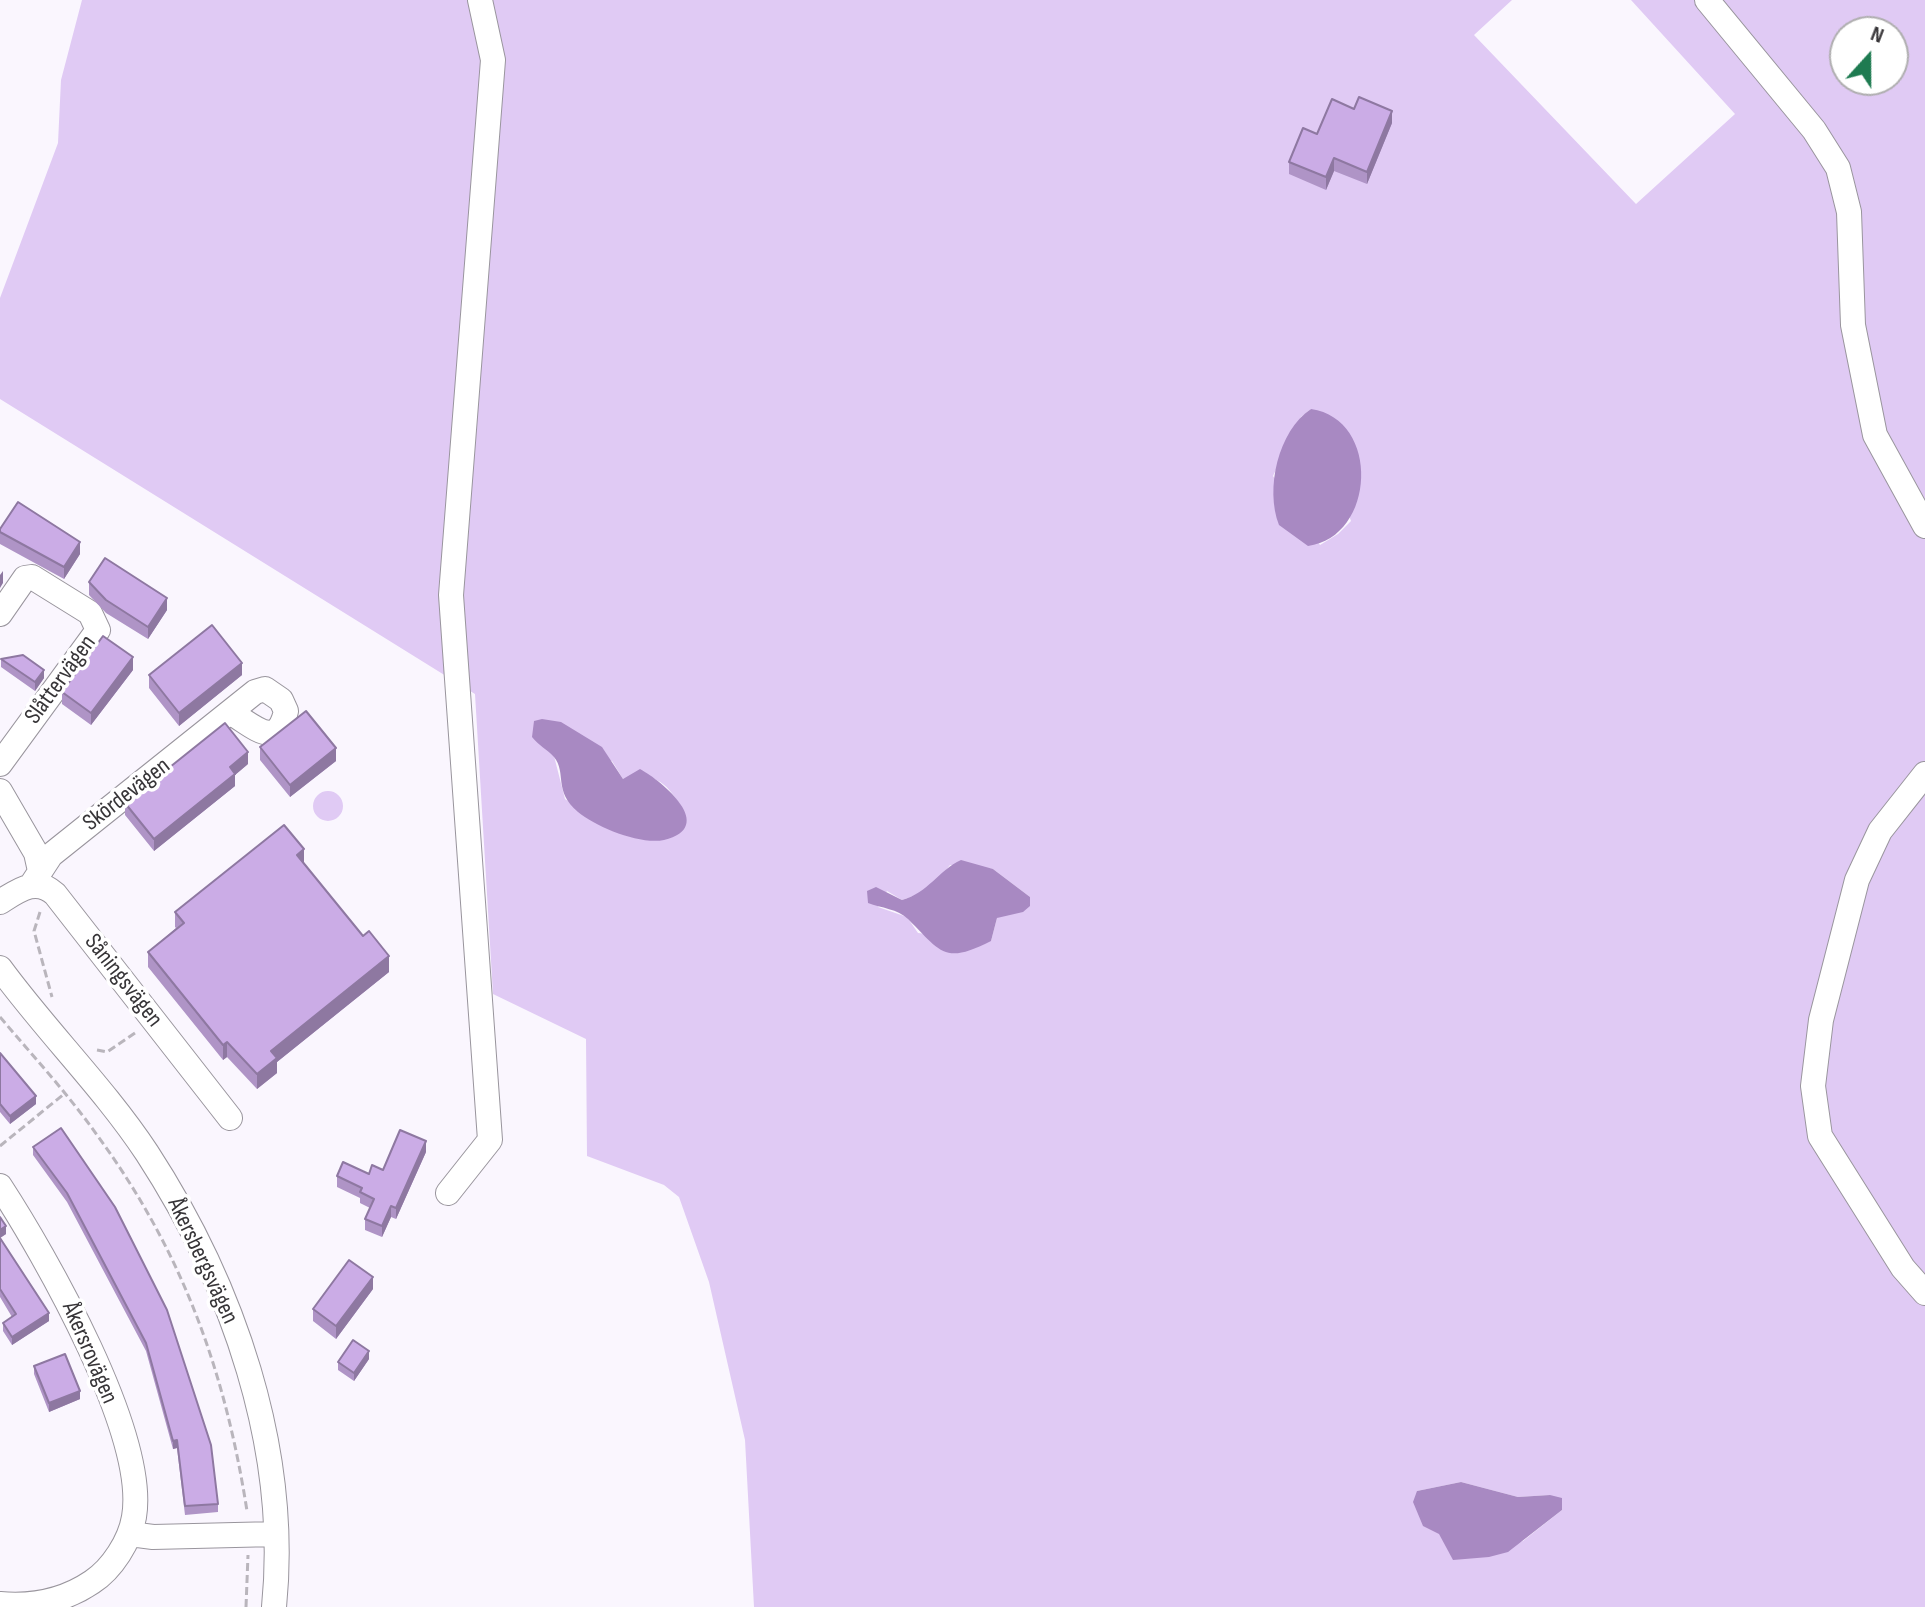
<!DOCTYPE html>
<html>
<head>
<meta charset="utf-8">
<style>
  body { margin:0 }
  #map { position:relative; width:1925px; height:1607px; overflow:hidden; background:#faf6fe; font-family:"Sofia Sans Condensed",sans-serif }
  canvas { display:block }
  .north { position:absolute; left:1829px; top:16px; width:80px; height:80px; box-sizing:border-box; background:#fff; border:2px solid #afaeaf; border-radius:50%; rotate:21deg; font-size:22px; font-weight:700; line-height:32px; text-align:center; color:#373538 }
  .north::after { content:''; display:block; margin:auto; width:28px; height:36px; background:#1e7b51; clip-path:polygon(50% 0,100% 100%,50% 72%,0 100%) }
</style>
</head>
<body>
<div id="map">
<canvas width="1925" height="1607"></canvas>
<div class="north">N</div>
</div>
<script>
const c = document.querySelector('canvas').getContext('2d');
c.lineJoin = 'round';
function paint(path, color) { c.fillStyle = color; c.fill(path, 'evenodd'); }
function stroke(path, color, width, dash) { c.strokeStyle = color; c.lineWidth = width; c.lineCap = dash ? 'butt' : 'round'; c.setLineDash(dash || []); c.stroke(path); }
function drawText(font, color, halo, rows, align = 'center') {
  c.font = font + ' "Sofia Sans Condensed",sans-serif'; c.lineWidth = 7; c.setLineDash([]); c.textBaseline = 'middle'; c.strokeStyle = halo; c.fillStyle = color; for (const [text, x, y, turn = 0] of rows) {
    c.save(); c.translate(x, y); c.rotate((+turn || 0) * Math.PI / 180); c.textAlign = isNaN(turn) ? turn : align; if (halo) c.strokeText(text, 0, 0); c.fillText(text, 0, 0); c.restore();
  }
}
paint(new Path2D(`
  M82 0H1512L1474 35 1636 204 1735 114 1631 0H1925V1607H754L745 1440 709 1282 679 1197 664 1185 587 1156 586 1039 493 994 475 694 0 399V298L58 143 61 80ZM1845 32H1893V80H1845ZM1311 409 1351 521 1338 534 1320 545 1273 476 1301 417ZM554 756 612 761 623 779C653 773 665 780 680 805L662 840 608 829 565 799ZM950 865 993 869 1030 897 997 918 991 941 918 933 907 917 878 907 887 891 902 900C923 894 937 882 950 865ZM1461 1482 1518 1497 1550 1495 1562 1510 1523 1541 1453 1559 1417 1491Z
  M313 806a15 15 0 1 1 30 0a15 15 0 1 1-30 0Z`), '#e0caf4');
paint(new Path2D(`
  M1311 409C1381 419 1376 537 1308 546L1279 525C1265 489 1278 431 1311 409Z
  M542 719 561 722 602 747 623 779 640 769C662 781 718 827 664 840 640 845 596 827 578 812 553 791 567 773 554 757 548 750 538 745 532 737L534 721Z
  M961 860 993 869 1030 897V906L1023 912 997 918 991 941C944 965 941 952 908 919 898 909 881 908 868 903L867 891 876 887 902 900C928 893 939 870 961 860Z
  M1461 1482 1518 1497 1550 1495 1562 1498V1510L1508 1552 1489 1557 1453 1560 1439 1534 1423 1526 1413 1502 1417 1491Z`), '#a889c2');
const minor = new Path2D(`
  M1707 0 1814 130 1838 168 1849 212 1853 325 1875 435 1925 526
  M0 614 25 578 32 577 90 613 98 630 0 764
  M1925 774 1880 831 1857 880 1821 1020 1813 1086 1820 1136 1903 1268 1925 1293
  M0 791 36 853 40 871
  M32 884 51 855 255 692 265 689 281 700 286 711C277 752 253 725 231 713
  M0 902C19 890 36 877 55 894L230 1118
  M0 968C46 1031 104 1088 147 1153 233 1285 290 1449 274 1607
  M0 1186C45 1255 148 1435 134 1517 130 1541 112 1569 92 1582 64 1601 34 1607 0 1604
  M448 1193 490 1140 451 595 493 60 480 0
  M130 1534 153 1537 276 1534`);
stroke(minor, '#99959d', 26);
stroke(new Path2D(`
  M40 912 34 931 52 997
  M0 1017C33 1056 68 1094 97 1135 182 1251 225 1370 247 1511
  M97 1050 107 1052 135 1033
  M0 1146 64 1094
  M246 1607 248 1555`), '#b9b5bc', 3, [8, 4]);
stroke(minor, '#fff', 24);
paint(new Path2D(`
  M1392 123 1367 184 1334 171 1326 190 1289 174V162L1317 134Z
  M0 529 80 554 64 579 0 544Z
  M89 582 167 610 148 639 106 613 89 595Z
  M1 659 44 678 35 691 1 667Z
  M133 670 91 725 62 704V692Z
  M149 675H242L179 726 149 688Z
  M260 747 336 761 290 797 260 760Z
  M248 764 235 775V786L154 851 125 815V803Z
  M304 863 389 972 277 1062V1073L257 1089 227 1057 223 1060 148 967V952L176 928 175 927V912Z
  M0 1053 36 1104 10 1124 0 1112Z
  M61 1128 218 1504V1512L185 1515 177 1448 173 1449 146 1351 67 1202 33 1155V1147Z
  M426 1152 396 1219 391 1217 382 1237 365 1230V1219L370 1208 360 1203V1198L337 1187V1176L369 1174 383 1170Z
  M0 1217 6 1234 0 1238 49 1321 12 1345 3 1331V1323L12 1317 0 1297Z
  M373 1289 336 1339 313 1321V1309Z
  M369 1359 354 1381 338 1370V1362Z
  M34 1366 80 1399 49 1412 34 1374Z`), '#af94c6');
paint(new Path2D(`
  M1392 111V123L1367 184V172Z
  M1334 158V171L1326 190V177Z
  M80 542V554L64 579V567Z
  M3 571V583L0 588V575Z
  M167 598V610L148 639V627Z
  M133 657V670L91 725V713Z
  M242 663V675L179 726V713Z
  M44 670V678L35 691V682Z
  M336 748V761L290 797V785Z
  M248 752V764L235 775V786L154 851V839L230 767Z
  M304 849V864L297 855Z
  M389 956V972L277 1062V1073L257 1089V1074L271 1051Z
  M227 1042V1057L223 1060V1045Z
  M36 1096V1104L10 1124V1116Z
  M426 1141V1152L396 1219V1208Z
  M391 1206V1217L382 1237V1226Z
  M6 1226V1234L0 1238V1230Z
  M373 1277V1289L336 1339V1326Z
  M49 1313V1321L12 1345V1337Z
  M369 1351V1359L354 1381V1373Z
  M80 1391V1399L49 1412V1403Z
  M177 1440V1448L173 1449V1441Z`), '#8e78a1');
const building = new Path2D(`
  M1359 97 1392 111 1367 172 1334 158 1326 177 1289 162 1303 128 1317 134 1332 99 1354 109Z
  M18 502 80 542 64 567 0 532V529Z
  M105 558 167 598 148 627 106 600 89 582Z
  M212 625 242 663 179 713 149 675Z
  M103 636 133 657 91 713 62 692Z
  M23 655 44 670 35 682 1 659Z
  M306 711 336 748 290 785 260 747Z
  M225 723 248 752 230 767 235 774 154 839 125 803Z
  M284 825 304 849 297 855 363 936 369 931 389 956 271 1051 277 1058 257 1074 227 1042 223 1045 148 952 184 923 175 912Z
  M0 1053 36 1096 10 1116 0 1104Z
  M61 1128 115 1207 167 1310 211 1445 218 1504 185 1506 177 1440 173 1441 146 1343 67 1193 33 1147Z
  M400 1130 426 1141 396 1208 391 1206 382 1226 365 1219 374 1199 360 1192 362 1188 337 1176 343 1162 369 1174 372 1165 383 1170Z
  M0 1217 6 1226 0 1230Z
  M0 1238 49 1313 12 1337 3 1323 16 1314 0 1289Z
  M349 1260 373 1277 336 1326 313 1309Z
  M353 1340 369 1351 354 1373 338 1362Z
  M65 1354 80 1391 49 1403 34 1366Z`);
paint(building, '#cbace6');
stroke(building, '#8e78a1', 2);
drawText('24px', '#373538', '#fff', [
  ["Slåttervägen",61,680,-54],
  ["Skördevägen",127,795,-38],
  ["Såningsvägen",123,981,52],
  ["Åkersbergsvägen",202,1261,65],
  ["Åkersrovägen",89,1353,67]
]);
</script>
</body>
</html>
